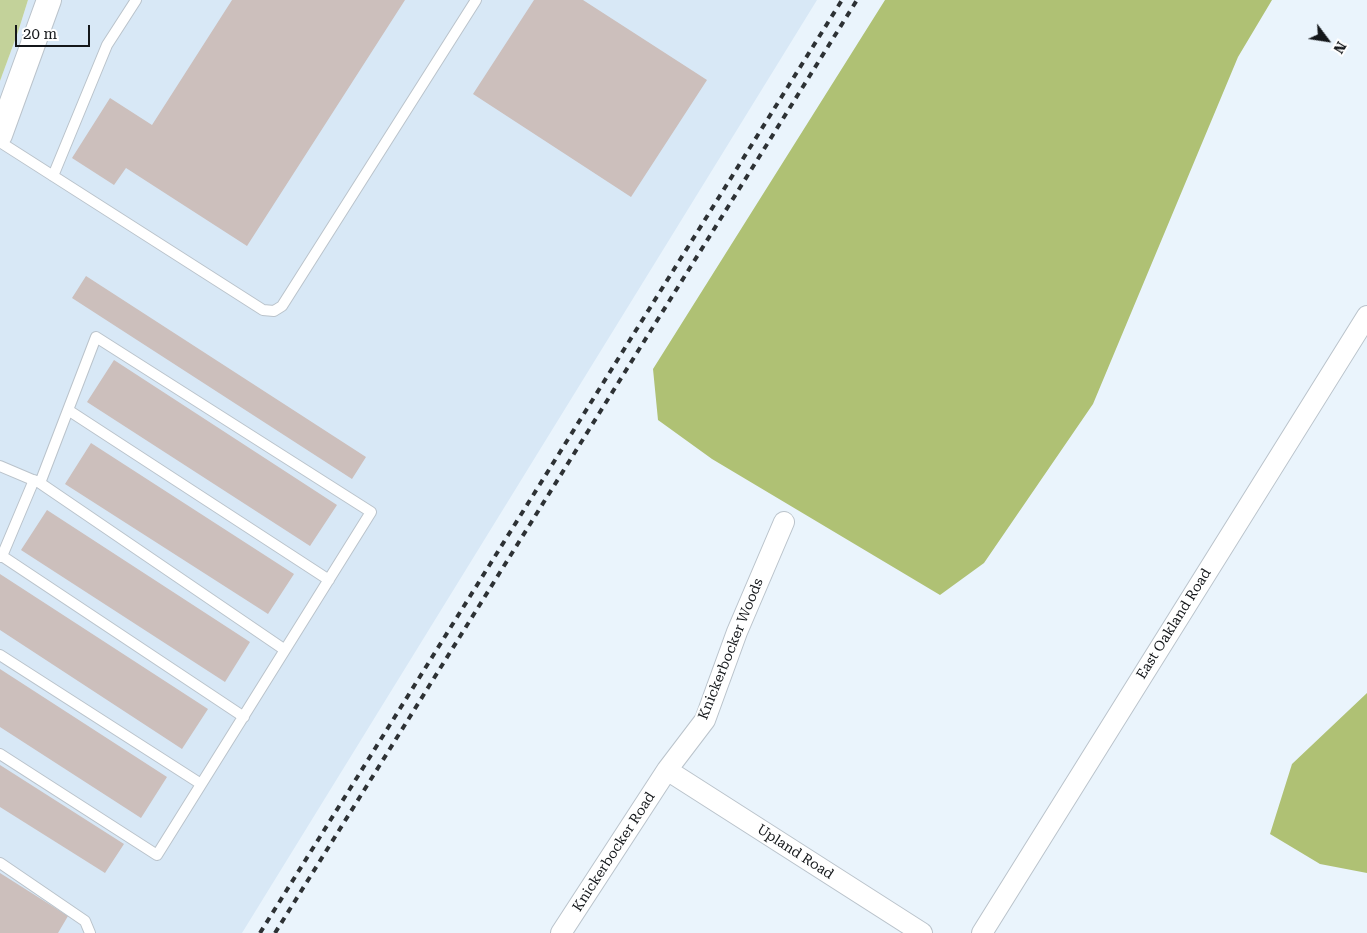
<!DOCTYPE html>
<html>
<head>
<meta charset="utf-8">
<style>
  body { margin:0 }
  #map { position:relative; width:1367px; height:933px; overflow:hidden; background:#eaf4fc; font-family:"Roboto Serif",serif }
  canvas { display:block }
  .north { position:absolute; left:1302px; top:15px; width:50px; height:50px; -webkit-text-stroke:4px #fff; paint-order:stroke; rotate:121deg; font-size:14px; font-weight:700; line-height:20px; text-align:center; color:#14171a }
  .north::after { content:''; display:block; margin:auto; width:18px; height:22px; background:#14171a; clip-path:polygon(50% 0,100% 100%,50% 72%,0 100%) }
  .scale { position:absolute; left:15px; top:25px; width:75px; height:22px; box-sizing:border-box; border:2px solid #14171a; border-top:0; padding-left:6px; font-size:15px; line-height:18px; white-space:nowrap; color:#14171a; -webkit-text-stroke:4px #fff; paint-order:stroke }
</style>
</head>
<body>
<div id="map">
<canvas width="1367" height="933"></canvas>
<div class="north">N</div>
<div class="scale">20 m</div>
</div>
<script>
const c = document.querySelector('canvas').getContext('2d');
c.lineJoin = 'round';
function paint(path, color) { c.fillStyle = color; c.fill(path, 'evenodd'); }
function stroke(path, color, width, dash) { c.strokeStyle = color; c.lineWidth = width; c.lineCap = dash ? 'butt' : 'round'; c.setLineDash(dash || []); c.stroke(path); }
function drawText(font, color, halo, rows, align = 'center') {
  c.font = font + ' "Roboto Serif",serif'; c.lineWidth = 4.5; c.setLineDash([]); c.textBaseline = 'middle'; c.strokeStyle = halo; c.fillStyle = color; for (const [text, x, y, turn = 0] of rows) {
    c.save(); c.translate(x, y); c.rotate((+turn || 0) * Math.PI / 180); c.textAlign = isNaN(turn) ? turn : align; if (halo) c.strokeText(text, 0, 0); c.fillText(text, 0, 0); c.restore();
  }
}
paint(new Path2D(`
  M28 0H817L242 933H0V81L18 32Z`), '#d8e8f6');
paint(new Path2D(`
  M0 0H28L18 32 0 81Z`), '#c3d29a');
paint(new Path2D(`
  M885 0H1272L1238 57 1093 404 984 563 940 595 712 459 658 420 653 369Z
  M1367 693V873L1320 864 1270 834 1292 764Z`), '#afc174');
paint(new Path2D(`
  M232 0H405L247 246 126 168 114 185 72 158 110 98 152 125Z
  M534 0H583L707 80 631 197 473 94Z
  M86 276 366 457 352 479 72 298Z
  M114 360 337 505 310 546 87 402Z
  M91 443 294 574 268 614 65 484Z
  M47 510 250 642 225 682 21 550Z
  M0 574 208 709 182 749 0 630Z
  M0 669 167 777 141 818 0 727Z
  M0 765 124 844 105 873 0 807Z
  M0 873 68 916 58 933H0Z`), '#ccbfbc');
const service = new Path2D(`
  M0 142 263 310 274 311 282 306 476 0
  M53 176 107 45 136 0
  M68 410 329 580
  M0 466 40 483 96 337 371 512 157 855 0 754
  M40 483 285 650
  M2 556 244 717
  M0 557 2 556 34 480
  M0 655 201 784
  M0 863 85 921 90 933`);
const minor = new Path2D(`
  M667 770 922 933
  M561 933 667 770 705 720 737 632 784 522
  M982 933 1367 316`);
const tertiary = new Path2D(`
  M0 135 49 0`);
stroke(service, '#bac3cb', 12);
stroke(minor, '#bac3cb', 22);
stroke(tertiary, '#bac3cb', 26);
stroke(service, '#fff', 10);
stroke(minor, '#fff', 20);
stroke(tertiary, '#fff', 24);
stroke(new Path2D(`
  M260 933 842 0
  M275 933 857 0`), '#2d3134', 4, [6, 6]);
drawText('14px', '#14171a', '#fff', [
  ["East Oakland Road",1174,624,-58],
  ["Knickerbocker Woods",731,649,-68],
  ["Knickerbocker Road",614,852,-57],
  ["Upland Road",795,852,33]
]);
</script>
</body>
</html>
